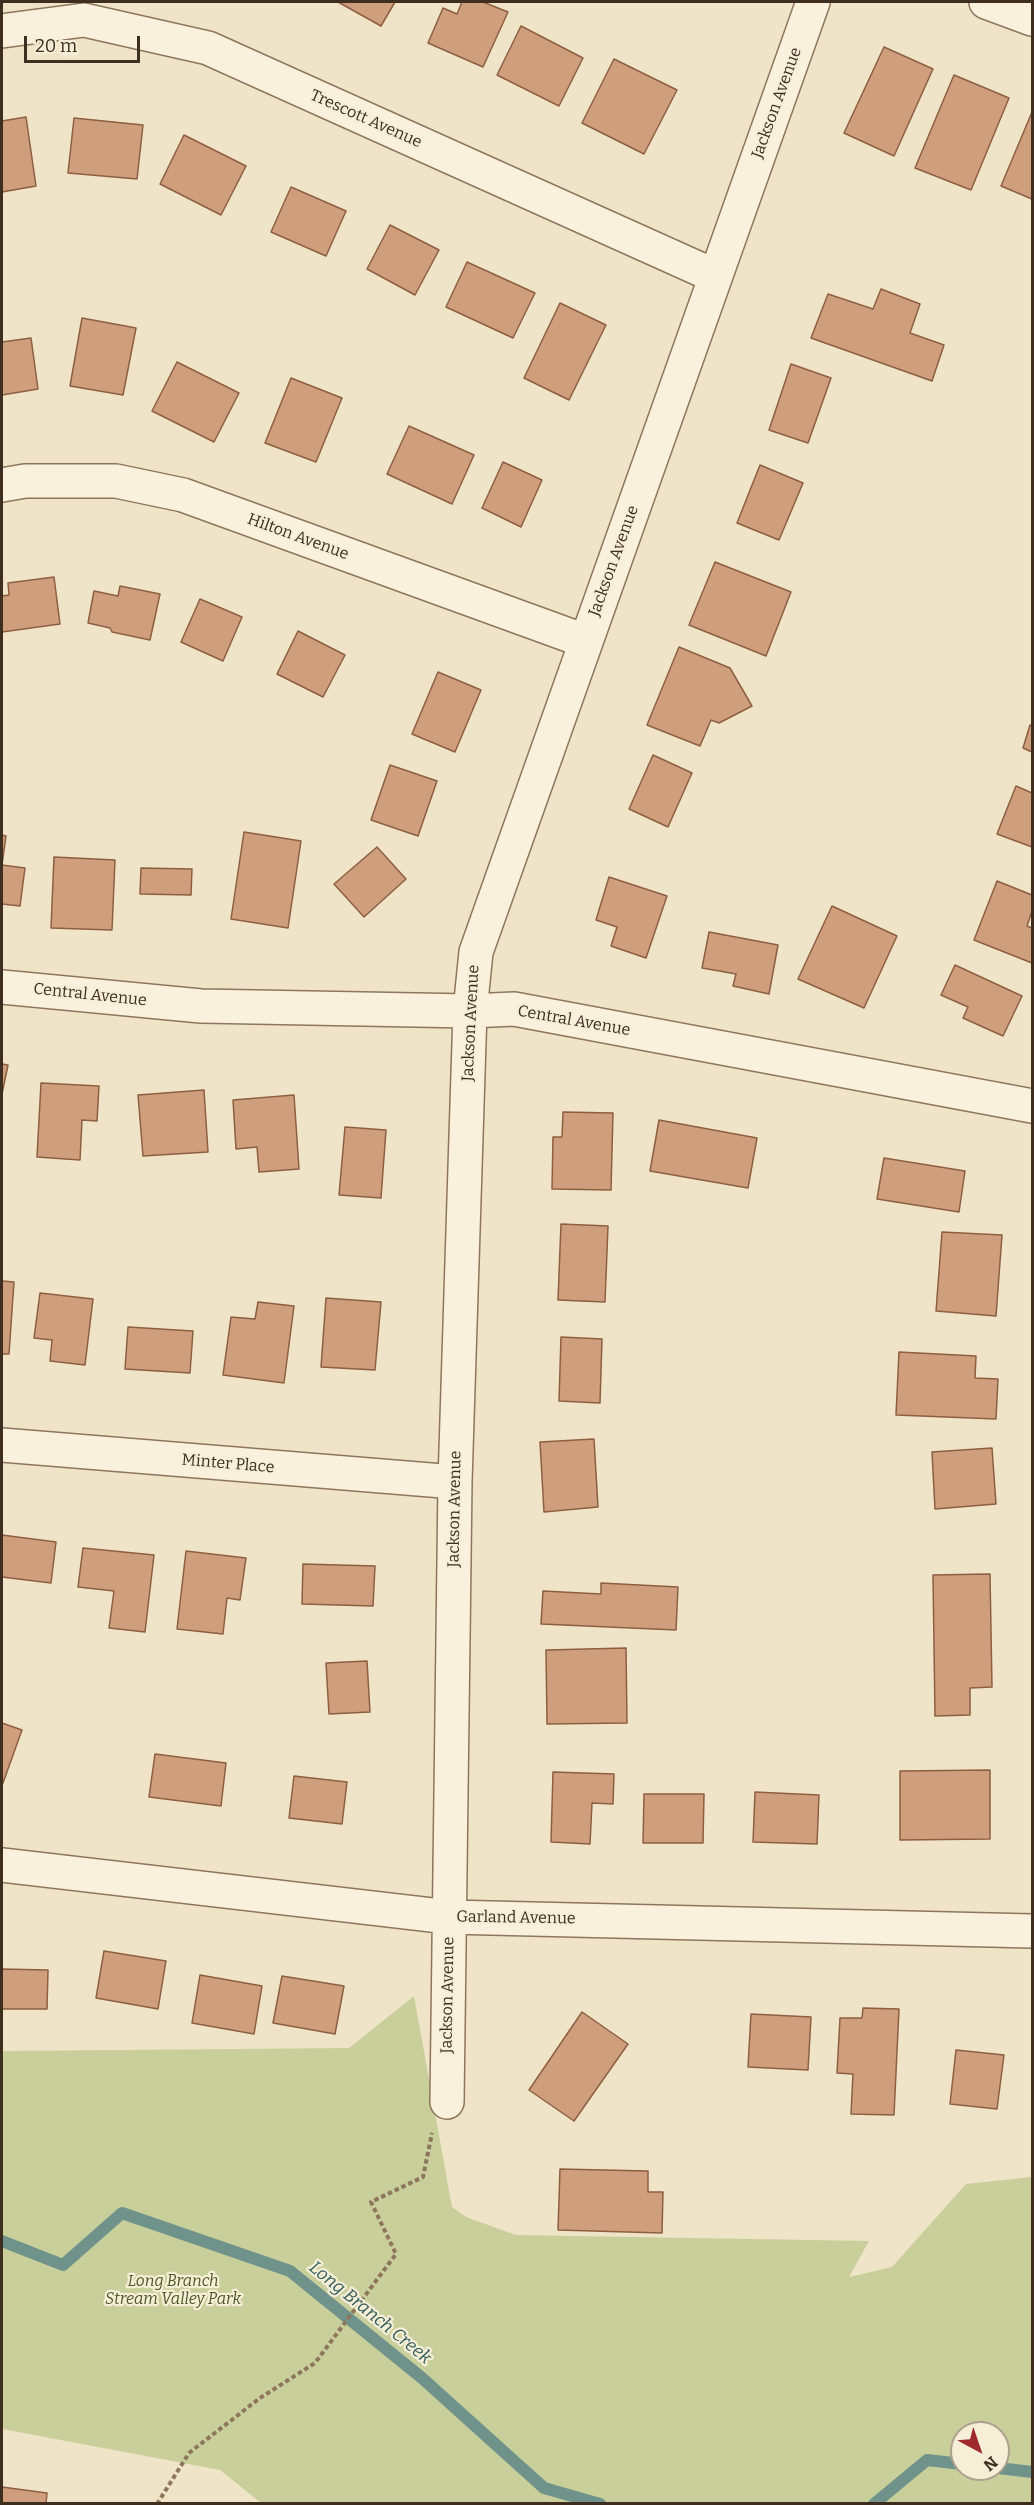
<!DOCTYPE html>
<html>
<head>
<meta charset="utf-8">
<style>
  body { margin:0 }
  #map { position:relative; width:1034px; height:2505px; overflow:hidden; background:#f0e4c8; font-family:Bitter,serif }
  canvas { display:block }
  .frame { position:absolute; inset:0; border:3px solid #3d2e20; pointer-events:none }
  .north { position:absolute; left:950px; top:2421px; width:60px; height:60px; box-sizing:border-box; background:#f7eed8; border:2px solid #ada18e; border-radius:50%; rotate:140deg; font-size:16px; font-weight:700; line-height:24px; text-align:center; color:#3d2e20 }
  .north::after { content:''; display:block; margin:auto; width:21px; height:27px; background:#9e2a2b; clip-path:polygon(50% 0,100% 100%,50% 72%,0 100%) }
  .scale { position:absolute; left:24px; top:36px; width:116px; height:27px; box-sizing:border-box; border:3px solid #3d2e20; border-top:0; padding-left:8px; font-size:18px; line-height:21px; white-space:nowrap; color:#3d2e20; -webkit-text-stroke:4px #f7eed8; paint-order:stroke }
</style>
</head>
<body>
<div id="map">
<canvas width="1034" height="2505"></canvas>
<div class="frame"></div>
<div class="north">N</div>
<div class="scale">20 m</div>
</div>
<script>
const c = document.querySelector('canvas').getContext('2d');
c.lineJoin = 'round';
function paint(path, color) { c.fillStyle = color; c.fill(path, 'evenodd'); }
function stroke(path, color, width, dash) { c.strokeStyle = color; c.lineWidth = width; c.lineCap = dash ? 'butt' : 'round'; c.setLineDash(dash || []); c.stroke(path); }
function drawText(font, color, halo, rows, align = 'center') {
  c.font = font + ' Bitter,serif'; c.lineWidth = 4.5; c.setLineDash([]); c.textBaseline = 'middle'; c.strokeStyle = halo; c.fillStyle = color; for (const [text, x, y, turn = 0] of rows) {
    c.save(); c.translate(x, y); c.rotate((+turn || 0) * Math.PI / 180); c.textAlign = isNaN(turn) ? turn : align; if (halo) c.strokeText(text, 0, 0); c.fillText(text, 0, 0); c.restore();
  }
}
paint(new Path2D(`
  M414 1996 452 2207 466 2217 516 2235 869 2241 849 2277 892 2267 966 2184 1032 2177V2503H261L220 2470 2 2429V2051L349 2048ZM962 2433H998V2469H962Z`), '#c9cf9b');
stroke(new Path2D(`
  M2 2241 63 2265 122 2213 290 2271 422 2378 544 2488 600 2504
  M998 2468 1032 2472
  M874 2504 927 2460 962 2464`), '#6f938a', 12);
const building = new Path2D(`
  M338 2H395L381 26Z
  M462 2H483L508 12 483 67 428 43 443 8 457 14Z
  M521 26 583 58 559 106 497 75Z
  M884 47 933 69 894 156 844 133Z
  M614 59 677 90 644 154 582 123Z
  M954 75 1009 98 971 190 915 168Z
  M1032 112V199L1001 186Z
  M26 117 36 186 2 192V121Z
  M74 118 143 125 137 179 68 173Z
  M184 135 246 166 221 215 160 184Z
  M291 187 346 211 326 256 271 232Z
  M390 225 439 250 415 295 367 269Z
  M467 262 535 293 513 338 446 307Z
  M881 289 920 304 910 333 944 345 932 381 811 338 828 294 873 309Z
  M560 303 606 325 569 400 524 378Z
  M82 318 136 328 123 395 70 386Z
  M31 338 38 389 2 395V342Z
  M177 362 239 393 214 442 152 411Z
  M791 364 831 378 808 443 769 430Z
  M291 378 342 398 316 462 265 443Z
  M409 426 474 455 452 504 387 474Z
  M503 462 542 480 521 527 482 508Z
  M760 465 803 483 779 540 737 523Z
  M715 562 791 592 766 656 689 625Z
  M54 577 60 624 2 632V596L9 595 8 583Z
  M120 586 160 594 150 640 112 632 110 628 88 623 94 591 118 596Z
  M200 599 242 617 223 661 181 642Z
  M298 631 345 655 323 697 277 674Z
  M679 647 730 668 752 706 719 723 711 720 700 746 647 725Z
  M438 672 481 690 455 752 412 734Z
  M1030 725 1032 726V752L1023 748Z
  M653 755 692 773 668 827 629 809Z
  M390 765 437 781 418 836 371 820Z
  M1016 786 1032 793V847L997 834Z
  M244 832 301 841 288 928 231 919Z
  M2 835 6 836 2 865 25 868 20 906 2 904Z
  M377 847 406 879 364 917 334 884Z
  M54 857 115 860 112 930 51 928Z
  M141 868 192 869 191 895 140 894Z
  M609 877 667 896 646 958 611 946 617 927 596 920Z
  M997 881 1032 895V911L1027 926 1032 928V963L974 940Z
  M832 906 897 936 864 1008 798 979Z
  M709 932 778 945 769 994 733 986 736 974 702 968Z
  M955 965 1022 996 1003 1036 963 1018 968 1007 941 995Z
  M2 1064 8 1065 2 1094Z
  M41 1083 99 1086 97 1121 82 1120 80 1160 37 1157Z
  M204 1090 208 1152 143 1156 138 1095Z
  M294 1095 299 1169 259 1172 257 1147 236 1149 233 1100Z
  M563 1112 613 1113 611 1190 552 1189 553 1137H562Z
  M659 1120 757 1138 748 1188 650 1171Z
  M345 1127 386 1130 381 1198 339 1195Z
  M884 1158 965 1171 959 1212 877 1199Z
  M561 1224 608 1226 605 1302 558 1300Z
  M942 1232 1002 1235 996 1316 936 1311Z
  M2 1281 14 1282 9 1354H2Z
  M40 1293 93 1299 85 1365 50 1361 52 1340 34 1338Z
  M326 1298 381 1302 375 1370 321 1367Z
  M258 1302 294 1306 284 1383 223 1375 231 1317 255 1319Z
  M128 1327 193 1331 190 1373 125 1369Z
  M561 1337 602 1339 600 1403 559 1401Z
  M899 1352 976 1356 975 1378 998 1379 996 1419 896 1415Z
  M594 1439 598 1507 544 1512 540 1442Z
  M992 1448 996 1504 935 1509 932 1452Z
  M2 1535 56 1542 51 1583 2 1577Z
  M83 1548 154 1555 145 1632 109 1628 114 1591 78 1587Z
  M186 1551 246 1558 240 1600 227 1598 223 1634 177 1629Z
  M303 1564 375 1566 373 1606 302 1604Z
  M990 1574 992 1687 970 1688V1715L935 1716 933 1575Z
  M601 1583 678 1587 676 1630 541 1624 543 1591 601 1594Z
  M626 1648 627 1723 547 1724 546 1650Z
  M367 1661 370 1712 329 1714 326 1663Z
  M2 1723 22 1730 3 1783 2 1782Z
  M155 1754 226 1763 221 1806 149 1797Z
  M990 1770V1839L900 1840V1771Z
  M553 1772 614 1774 613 1804 592 1803 590 1844 551 1842Z
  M294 1776 347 1782 342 1824 289 1818Z
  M755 1792 819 1795 817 1844 753 1842Z
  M644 1794H704L703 1843H643Z
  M104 1951 166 1961 158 2009 96 1998Z
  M2 1969 48 1970 47 2009H2Z
  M200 1975 262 1986 254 2034 192 2023Z
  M282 1976 344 1986 335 2034 273 2023Z
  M863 2008 899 2009 894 2115 851 2114 853 2074 837 2073 840 2018H862Z
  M582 2012 628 2044 574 2121 529 2090Z
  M751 2014 811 2017 808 2070 748 2067Z
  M956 2050 1004 2055 997 2109 950 2104Z
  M560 2169 648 2171V2192H663L662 2233 558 2230Z
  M2 2487 47 2493 46 2504H2Z`);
paint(building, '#cf9f7d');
stroke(building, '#8d5f41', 1.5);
const minor = new Path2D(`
  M986 2 1032 19
  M2 31 84 20 208 48 715 276
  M2 485 25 481H116L183 495 585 641
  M2 987 201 1006 470 1011 514 1009 1032 1106
  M2 1445 455 1482
  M2 1865 449 1917 1032 1931
  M447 2102 455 1482 470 1011 476 952 813 2`);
stroke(minor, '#8d765c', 36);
stroke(new Path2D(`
  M157 2504 189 2453 260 2398 315 2363 396 2254 371 2202 423 2177 432 2133`), '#8d765c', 4, [4.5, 3]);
stroke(minor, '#faf1dc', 33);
drawText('16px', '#3d2e20', '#f7eed8', [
  ["Jackson Avenue",777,103,-70],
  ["Trescott Avenue",366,119,24],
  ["Hilton Avenue",298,537,20],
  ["Jackson Avenue",614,561,-70],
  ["Central Avenue",90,995,6],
  ["Central Avenue",574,1021,10],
  ["Jackson Avenue",471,1023,-87],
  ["Minter Place",228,1464,5],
  ["Jackson Avenue",455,1509,-89],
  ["Garland Avenue",516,1918,1],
  ["Jackson Avenue",448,1995,-89]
]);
drawText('italic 16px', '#4d5a26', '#f7eed8', [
  ["Long Branch",173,2282],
  ["Stream Valley Park",173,2300]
]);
drawText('italic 18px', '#2f5d5a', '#f7eed8', [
  ["Long Branch Creek",370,2313,39]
]);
</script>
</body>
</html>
